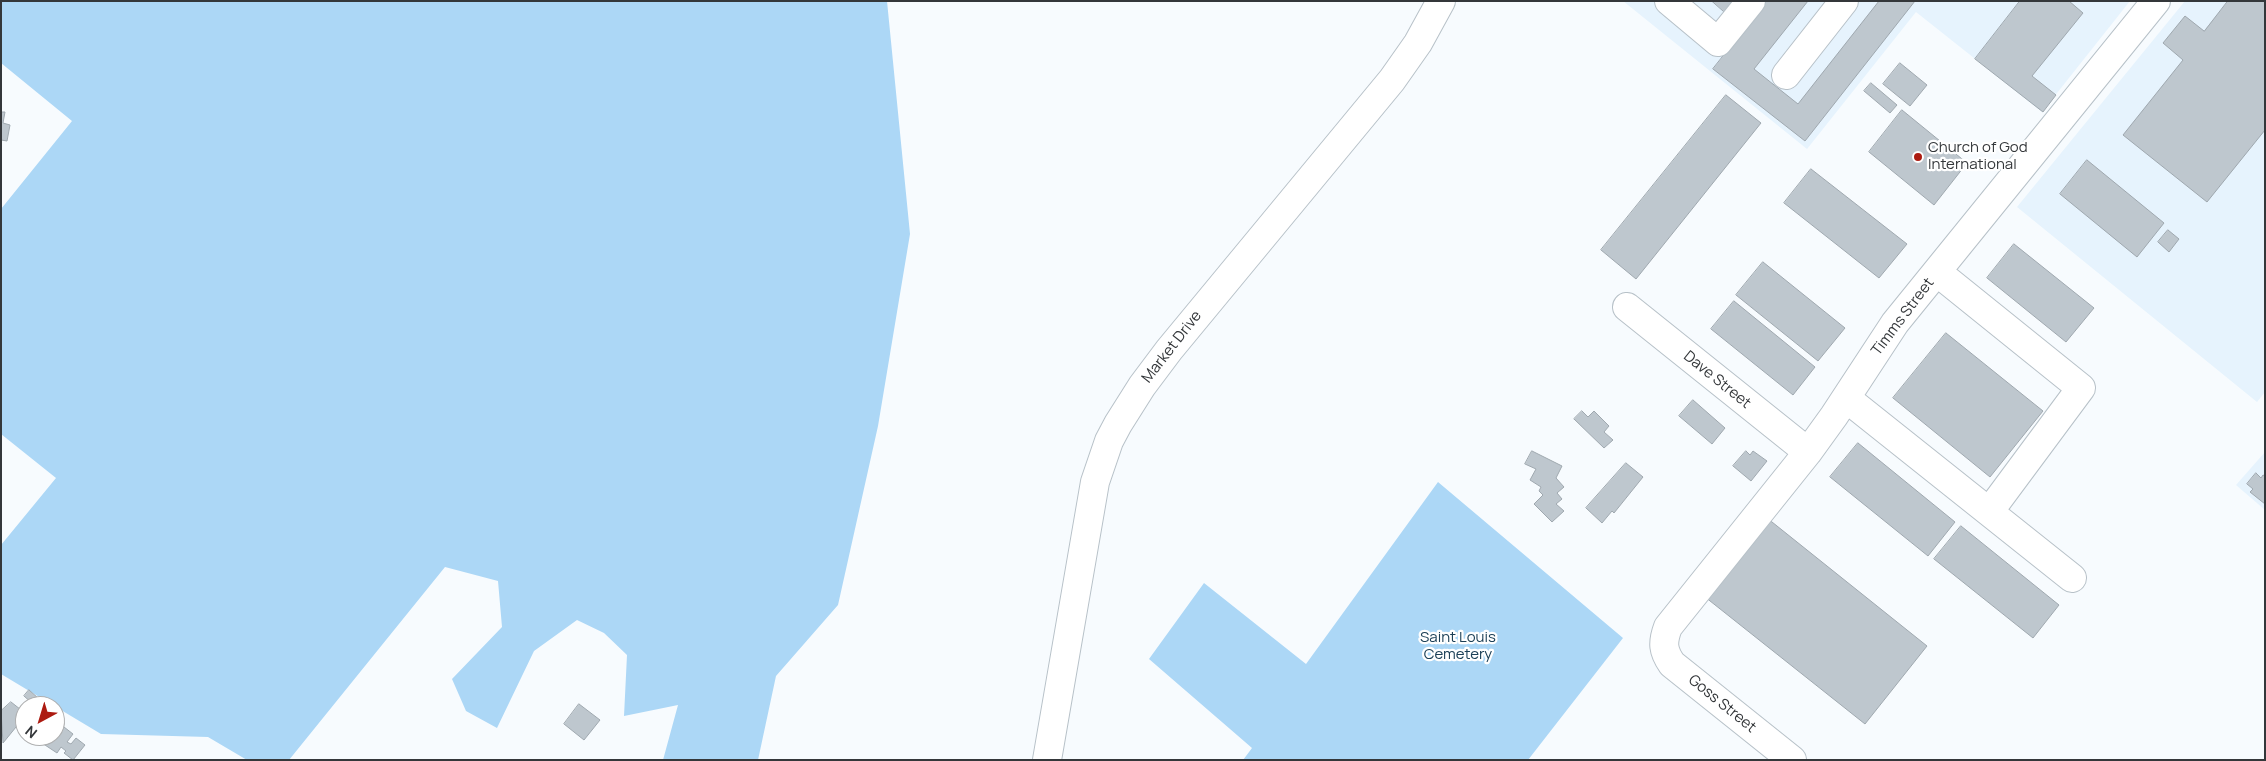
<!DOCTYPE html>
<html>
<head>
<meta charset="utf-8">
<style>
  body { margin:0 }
  #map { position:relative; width:2266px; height:761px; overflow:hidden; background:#f7fbfe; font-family:Manrope,sans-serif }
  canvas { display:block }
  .frame { position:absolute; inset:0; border:2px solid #34373a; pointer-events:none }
  .north { position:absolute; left:15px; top:696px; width:50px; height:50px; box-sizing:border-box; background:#fff; border:1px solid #aeafb0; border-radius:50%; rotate:219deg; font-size:14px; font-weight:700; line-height:20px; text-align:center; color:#34373a }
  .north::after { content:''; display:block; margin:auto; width:18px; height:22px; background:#ac1b11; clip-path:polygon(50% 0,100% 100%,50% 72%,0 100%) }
</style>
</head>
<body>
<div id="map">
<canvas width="2266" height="761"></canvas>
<div class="frame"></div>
<div class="north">N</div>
</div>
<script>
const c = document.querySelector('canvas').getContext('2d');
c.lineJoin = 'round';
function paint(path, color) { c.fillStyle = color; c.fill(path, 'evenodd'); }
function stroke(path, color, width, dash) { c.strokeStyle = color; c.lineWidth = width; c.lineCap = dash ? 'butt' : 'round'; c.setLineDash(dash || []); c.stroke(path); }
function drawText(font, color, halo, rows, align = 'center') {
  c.font = font + ' Manrope,sans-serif'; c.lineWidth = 4.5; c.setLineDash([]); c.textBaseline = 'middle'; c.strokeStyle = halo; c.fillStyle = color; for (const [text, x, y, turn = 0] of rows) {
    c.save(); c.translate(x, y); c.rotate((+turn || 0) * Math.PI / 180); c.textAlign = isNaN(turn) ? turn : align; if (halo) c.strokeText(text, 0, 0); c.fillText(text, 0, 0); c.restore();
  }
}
paint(new Path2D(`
  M1623 1H2130L2042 112 1916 12 1807 149Z
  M2185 1H2265V392L2257 402 2017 207Z
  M2265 452V510L2236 485Z`), '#e6f3fd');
paint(new Path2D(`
  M1 1H887L910 234 878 426 838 605 776 676 758 760H663L678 705 624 716 627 655 604 633 577 620 534 651 497 728 466 711 452 679 502 627 498 581 445 567 289 760H247L208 737 101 734 1 674V545L56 478 1 434V209L72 121 1 63Z
  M1438 482 1623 638 1528 760H1243L1252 748 1149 659 1204 583 1306 664Z`), '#acd7f6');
const building = new Path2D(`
  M1712 1H1737L1727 14Z
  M1767 1H1808L1754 69 1798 104 1879 1H1915L1805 141 1713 69Z
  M2020 1H2069L2083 13 2032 76 2056 95 2043 112 1975 59Z
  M2228 1H2265V130L2207 202 2123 135 2183 60 2163 43 2185 16 2204 31Z
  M1900 63 1927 85 1910 106 1883 84Z
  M1871 83 1897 105 1890 113 1864 91Z
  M1726 95 1761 123 1636 279 1601 250Z
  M1902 110 1967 163 1934 205 1869 152Z
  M1 112H5L3 123 10 125 7 141 1 140Z
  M2087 160 2164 223 2137 257 2060 194Z
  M1811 169 1907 244 1879 278 1784 203Z
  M2168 230 2179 239 2169 252 2158 242Z
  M2014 244 2094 308 2066 342 1987 278Z
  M1763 262 1845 328 1818 361 1736 295Z
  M1734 301 1815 367 1793 395 1711 329Z
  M1946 333 2043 411 1990 477 1893 398Z
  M1693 400 1725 428 1712 444 1679 416Z
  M1582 411 1588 417 1594 411 1609 426 1604 432 1613 440 1604 448 1574 419Z
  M1858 443 1955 522 1928 556 1830 477Z
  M1532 451 1562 466 1556 478 1564 487 1557 493 1562 499 1556 504 1564 511 1552 522 1534 504 1543 495 1539 491 1541 487 1530 480 1536 469 1525 464Z
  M1746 451 1750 455 1753 451 1767 461 1751 481 1733 466Z
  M1626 463 1643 477 1614 513 1612 511 1602 523 1586 508Z
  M2256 473 2261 478 2263 475 2265 476V504L2250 492 2253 489 2247 484Z
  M1762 514 1927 646 1865 724 1700 593Z
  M1961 526 2059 605 2033 638 1934 559Z
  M29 690 38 698 33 704 24 696Z
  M11 702 25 713V716L3 743 1 711Z
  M579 704 600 720 584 740 564 724Z
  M55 720 73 734 67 742 71 744 76 738 85 745 73 760 64 753 66 751 61 747 57 753 33 737 55 736Z`);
paint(building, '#bec7ce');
stroke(building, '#9fa8af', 1);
const minor = new Path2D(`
  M1669 1 1718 42 1751 1
  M1786 75 1844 1
  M1937 272 2081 388 1989 512
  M1627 307 1808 452
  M1846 398 2072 578
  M1047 760 1095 482 1109 441 1118 424 1142 386 1169 350 1392 80 1418 43 1441 1
  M1792 760 1672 664C1663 651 1662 643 1668 627L1808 452 1834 416 1895 323 2156 1`);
stroke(minor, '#b7c1c8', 30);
stroke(minor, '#fff', 28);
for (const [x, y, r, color] of [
  [1918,157,5,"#ac1b11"]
]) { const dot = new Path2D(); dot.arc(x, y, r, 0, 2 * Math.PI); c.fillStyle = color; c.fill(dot); stroke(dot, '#fff', 2); }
drawText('15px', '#34373a', '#fff', [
  ["Church of God",1928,148],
  ["International",1928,165]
], 'left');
drawText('15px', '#34373a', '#fff', [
  ["Timms Street",1903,317,-53],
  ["Market Drive",1172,347,-52],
  ["Dave Street",1717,380,39],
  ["Goss Street",1722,704,39]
]);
drawText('15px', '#1c4057', '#fff', [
  ["Saint Louis",1458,638],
  ["Cemetery",1458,655]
]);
</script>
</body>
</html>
